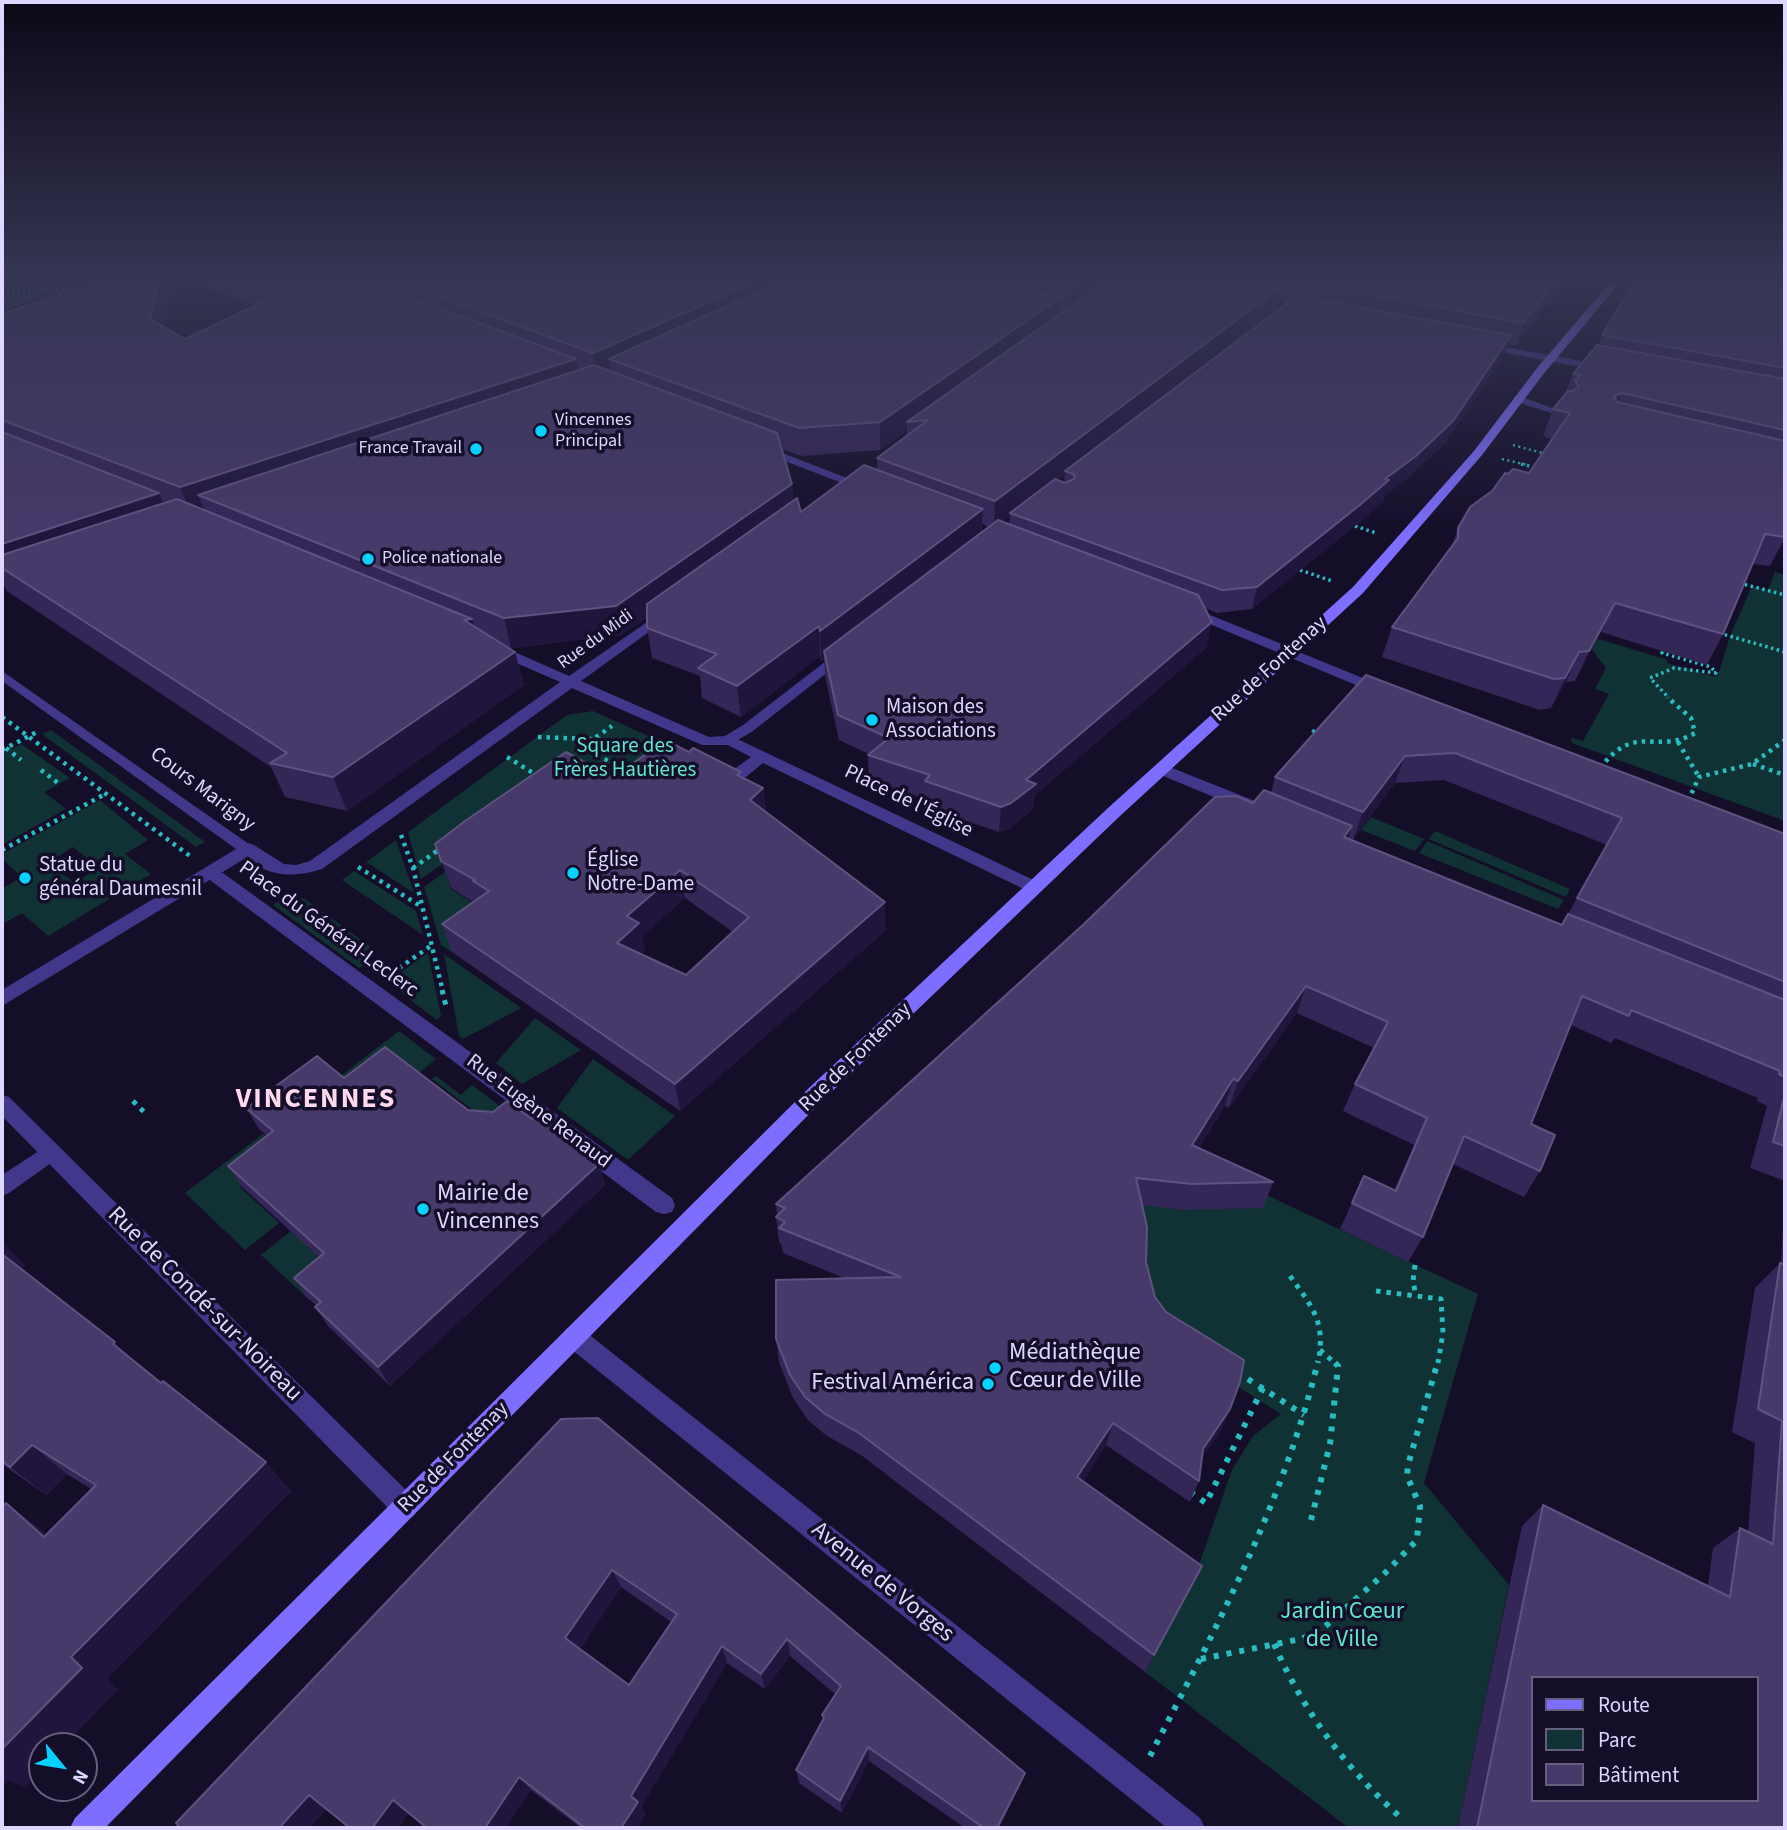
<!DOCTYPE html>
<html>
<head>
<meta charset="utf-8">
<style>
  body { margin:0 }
  #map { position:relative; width:1787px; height:1830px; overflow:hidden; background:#150e29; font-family:"Source Sans 3",sans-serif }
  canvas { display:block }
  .frame { position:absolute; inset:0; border:4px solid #dfd7ff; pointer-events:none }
  .legend { position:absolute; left:1531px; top:1676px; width:228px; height:126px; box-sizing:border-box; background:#150e29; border:2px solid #665e7f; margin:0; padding:9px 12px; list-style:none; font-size:21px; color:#dfd7ff }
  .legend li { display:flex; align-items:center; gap:14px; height:35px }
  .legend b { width:35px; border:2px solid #665e7f }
  .north { position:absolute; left:28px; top:1732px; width:70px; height:70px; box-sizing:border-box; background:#150e29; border:2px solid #665e7f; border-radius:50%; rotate:120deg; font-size:19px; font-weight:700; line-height:28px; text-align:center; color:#dfd7ff }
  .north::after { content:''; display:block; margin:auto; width:24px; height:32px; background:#03d1ff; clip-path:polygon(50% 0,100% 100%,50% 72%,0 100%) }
</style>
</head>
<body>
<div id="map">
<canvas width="1787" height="1830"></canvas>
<div class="frame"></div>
<ul class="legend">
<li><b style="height:9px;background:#7d6eff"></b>Route</li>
<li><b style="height:19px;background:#113234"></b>Parc</li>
<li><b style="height:19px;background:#47396a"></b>Bâtiment</li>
</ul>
<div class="north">N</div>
</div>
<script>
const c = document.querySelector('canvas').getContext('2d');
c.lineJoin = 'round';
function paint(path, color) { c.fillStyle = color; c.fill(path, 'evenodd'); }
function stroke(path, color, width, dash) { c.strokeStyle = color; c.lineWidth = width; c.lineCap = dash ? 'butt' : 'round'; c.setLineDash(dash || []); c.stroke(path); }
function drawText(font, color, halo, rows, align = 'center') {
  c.font = font + ' "Source Sans 3",sans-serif'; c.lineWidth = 7; c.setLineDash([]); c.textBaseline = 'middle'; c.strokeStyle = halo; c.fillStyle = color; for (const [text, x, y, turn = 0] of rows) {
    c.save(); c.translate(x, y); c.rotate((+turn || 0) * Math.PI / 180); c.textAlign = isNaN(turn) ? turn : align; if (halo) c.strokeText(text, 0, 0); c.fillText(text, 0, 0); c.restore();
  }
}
paint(new Path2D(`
  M39 292 43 296 2 311V298Z
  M1775 572 1785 575V821L1572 743 1571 738 1583 741 1609 694 1595 689 1606 668 1590 647 1595 638 1668 660 1667 663 1713 676 1718 675 1730 636 1752 586 1768 590Z
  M593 711 688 754 619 806 546 791 421 879 408 832 567 715Z
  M51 730 205 842 196 847 42 734Z
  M21 744 70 778 44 792 66 809 2 845V754Z
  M100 800 148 840 125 854 151 874 48 936 22 913 2 924V889L22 877 2 859V854ZM73 847 99 868 74 883 49 862Z
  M1371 817 1424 839 1415 851 1361 830Z
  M1435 831 1570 889 1566 897 1429 839Z
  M396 840 414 893 366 862Z
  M1427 841 1564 900 1558 909 1419 853Z
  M354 871 416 911 423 935 342 880Z
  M445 872 451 889 482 909 461 945 451 952 441 945 424 887Z
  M290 894 305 899 371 947 361 954 369 960 359 968 273 905Z
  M428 953 441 1016 437 1020 387 982Z
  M444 954 521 1008 463 1039 459 1036Z
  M535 1018 581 1050 522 1084 496 1063Z
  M399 1031 436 1059 412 1079 334 1081Z
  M593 1059 675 1116 628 1160 557 1108Z
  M436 1076 461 1095 472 1085 517 1119 502 1132 432 1079Z
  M263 1134 284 1152 240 1187 279 1223 245 1250 185 1193Z
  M1247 1186 1478 1294 1424 1483 1509 1585 1458 1828H1349L1145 1672 1192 1585 1232 1470 1253 1436 1281 1414 1158 1336 1124 1188 1170 1208 1237 1209Z
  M291 1231 327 1264 307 1298 261 1255Z`), '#113234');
stroke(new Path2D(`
  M12 293 74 289
  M2 296 54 280
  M54 296 103 280
  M1513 445 1546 454
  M1502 459 1528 465`), '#28bec1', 2.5, [2, 3.5]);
stroke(new Path2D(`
  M1521 464 1538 468
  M1355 526 1376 533
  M1300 570 1332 581
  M1739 583 1785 595
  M1719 633 1785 652
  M1665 646 1662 653 1711 667 1716 673 1674 668 1650 678 1669 698`), '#28bec1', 3.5, [2.5, 3.5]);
stroke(new Path2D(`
  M2 717 190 856
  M1313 733 1317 728
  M538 737 637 741
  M1678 742 1699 777
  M582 747 629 772
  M6 748 21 760
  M2 750 39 731
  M507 757 538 776
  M568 757 612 726
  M1753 764 1785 775
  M1600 768C1637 721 1654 756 1695 733L1691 718 1667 697
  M41 770 58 783
  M1688 801 1699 777 1752 764 1785 740
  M401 835 413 868 443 992
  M2 850 105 794
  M358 867 422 907
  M413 868 441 848
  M392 973 432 945`), '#28bec1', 4.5, [3.5, 5]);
stroke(new Path2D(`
  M442 990 447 1010
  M133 1101 147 1115
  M1415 1265 1413 1281 1416 1296
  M1290 1276C1313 1308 1326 1322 1318 1363
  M1376 1291 1441 1299 1443 1333 1438 1363
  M1320 1350 1335 1363`), '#28bec1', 5, [4.5, 6]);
stroke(new Path2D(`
  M1237 1372 1304 1415
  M1190 1492 1206 1503 1263 1388
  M1311 1520 1330 1444 1338 1366 1333 1361
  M1274 1644C1304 1712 1344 1766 1399 1816
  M1201 1659 1301 1639 1321 1630 1385 1573 1417 1540 1420 1506 1407 1476 1408 1465 1438 1361
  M1150 1756C1216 1628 1284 1502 1318 1361`), '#28bec1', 6, [5, 8]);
paint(new Path2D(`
  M1514 397H1522L1566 413 1561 416 1514 401Z`), '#41378b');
paint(new Path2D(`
  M729 735 1040 883 1043 887 1040 891H1028L763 763 741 781H729L727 777 729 773 751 757 724 743 721 740Z
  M217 871 223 873 672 1198 675 1205 672 1212 664 1214 656 1212 211 881 208 877 211 873Z`), '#41378b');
paint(new Path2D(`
  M1483 343 1603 365 1608 368 1603 371 1479 348 1478 346Z
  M666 609 671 610V616L581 681 709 737 725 736 743 725 839 651 844 650 851 654 753 731 729 745H702L572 688 322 869C293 879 259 877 240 849L248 843 254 845 284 864 296 865 310 861 560 682 491 652V646H501L569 676Z
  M1289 648 1385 687 1387 690 1385 693H1375L1284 655 1282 652Z
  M1162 764 1255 801 1257 805 1255 809H1243L1156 773 1154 769Z
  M51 1143 58 1146 61 1152 58 1158 9 1193 2 1196V1175Z
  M574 1326 582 1329 1200 1818 1205 1828H1167L566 1345 562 1337 566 1329Z`), '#41378b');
paint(new Path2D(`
  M759 447H767L870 487 860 490 759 451Z
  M1188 606 1294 649 1296 652 1289 656 1284 655 1183 613V607Z
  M2 671 256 849 254 853 2 1006V990L236 849 2 681Z
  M2 1095 9 1097 414 1498 418 1507 414 1516 405 1520 396 1516 2 1116Z`), '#41378b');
paint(new Path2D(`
  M1612 280H1622L1545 372 1482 455 1363 593 1120 816 824 1099 105 1828H70L75 1818 810 1087 1108 808 1353 587 1474 451 1537 368Z`), '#7d6eff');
paint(new Path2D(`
  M190 280H1567L1516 346 1508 345 1504 355 1446 442 1409 477 1385 495 1383 502 1355 526 1252 609 1217 613 1205 608 1207 647 1034 796 1033 809 1009 829 999 832 925 807V799L869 780 868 755 869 754 839 740 825 676 824 659 821 661 820 656 741 717 702 698 700 676 652 658 647 628V617L621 635 511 648 505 645 515 652 524 685 347 811 285 797 271 767 7 591 2 582V314L172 287 164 327 185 339 255 305ZM1278 301 1288 303 1276 311ZM907 431V436L877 458V470L801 512 793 501 792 484 782 449 801 456 880 450ZM1065 474 1064 482 1057 480ZM1010 516 1009 524 1002 522ZM982 524 989 527 982 532Z
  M1785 280V538L1770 566 1753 564 1723 634 1707 665 1601 632 1575 681 1566 682 1551 708 1540 710 1382 657 1392 627 1452 546 1458 528 1508 474 1529 473 1552 439 1543 436 1553 409 1565 394 1573 374 1598 345 1602 335Z
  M1366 675 1785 834V1181L1750 1168 1767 1106 1757 1101 1758 1098 1615 1038 1611 1043 1571 1025 1531 1124 1540 1171 1524 1197 1453 1164 1423 1237 1408 1262 1340 1229 1364 1176 1394 1190 1414 1145 1343 1111 1355 1084 1374 1048 1297 1013 1229 1108 1225 1106 1199 1148 1273 1182 1263 1208 1184 1210 1142 1205 1146 1262 1155 1297 1230 1409 1220 1432 1202 1458 1199 1481 1190 1502 1106 1445 1083 1481 1202 1566 1145 1672 861 1455 827 1436 808 1420 793 1398 779 1362 776 1339 844 1278 783 1253 781 1244 779 1242 776 1217 777 1216 776 1204 1253 803 1271 793 1275 777ZM1444 780 1607 845 1562 925 1348 838 1353 840 1395 783Z
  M613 778H741L763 788 766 811 886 930 680 1111 452 952 442 924 473 902 451 888 435 844ZM685 898 733 932 686 975 641 954 645 951 642 936Z
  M344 1078 468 1110 532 1119 599 1164 605 1185 390 1386 328 1326 315 1307 316 1305 307 1298 294 1278 319 1257 242 1187 228 1166 267 1136 259 1129 246 1108Z
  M1785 1184V1828H1458L1522 1526 1543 1505 1708 1585 1713 1548 1740 1528 1748 1532 1755 1443 1732 1432 1755 1288 1780 1263 1781 1264Z
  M2 1241 25 1266 21 1269 291 1491 107 1679 118 1690 42 1746V1769L25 1787 8 1780 2 1786V1507L42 1530 47 1535 91 1489 67 1474 46 1495 2 1464Z
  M561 1419 1020 1786 999 1828H965L869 1761 842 1813 799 1783 796 1770 823 1721 822 1715 835 1694 790 1656 765 1689 727 1663 641 1807 646 1814 637 1828H581L531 1790 409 1813 398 1828 327 1809ZM621 1587 671 1622 629 1685 580 1649Z`), '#352658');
paint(new Path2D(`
  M159 280H169L172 287 160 345 150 319Z
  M759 280H816L609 359 611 373 597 379 593 353Z
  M1086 280H1119L1069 315 1072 290Z
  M1557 280H1567L1516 346 1523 323Z
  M1281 287 1276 311 1065 471V474L1013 514 1010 513V516L994 529 995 501Z
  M1060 298 1058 323 907 422V431L880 450V422Z
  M1511 335 1504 355 1446 442 1409 477 1385 495 1383 502 1355 526 1252 609 1257 587Z
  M576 359 581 385 198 495 205 511 192 516 180 487Z
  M1622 393 1611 419 1614 396Z
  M792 484 794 512 621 635 511 648 504 618Z
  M159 493 172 522 2 568V544Z
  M983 509 981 538 824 651V659L821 661 820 631Z
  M1615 603 1601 632 1575 681 1589 651Z
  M472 619 481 651 464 620Z
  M1212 622 1207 647 1034 796 1033 809 1009 829 999 832 1001 807 1026 780Z
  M819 626 820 656 741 717 737 686Z
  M515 652 524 685 347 811 333 777Z
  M1579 652 1566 682 1551 708 1565 678Z
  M1405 756 1395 783 1353 840 1363 812Z
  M763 788 766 816 750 800Z
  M1352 826 1343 854 1344 837Z
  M680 870 685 898 642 936 645 951 623 971 617 943 627 916Z
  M885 902 886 930 680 1111 675 1084Z
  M1306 986 1297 1013 1229 1108 1238 1081Z
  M1233 1079 1225 1106 1185 1171 1192 1145Z
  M599 1164 605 1185 390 1386 378 1367Z
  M2 1241 25 1266 17 1273 2 1258Z
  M115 1342 144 1373 113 1344Z
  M1230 1409 1220 1432 1194 1470 1203 1449Z
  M1113 1423 1106 1445 1072 1499 1077 1477Z
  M32 1445 67 1474 46 1495 10 1467Z
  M266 1462 291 1491 107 1679 118 1690 64 1746H42V1769L25 1787 8 1780 2 1786V1749L71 1657Z
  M6 1503 42 1530 80 1564 44 1537Z
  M612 1570 621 1587 576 1655 565 1638Z
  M787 1639 790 1656 765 1689 761 1674Z
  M722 1646 727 1663 641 1807 646 1814 637 1828H621L631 1796Z
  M868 1747 869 1761 842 1813 840 1801Z
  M1025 1773 1020 1786 999 1828H997Z
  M519 1777 531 1790 506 1828H485Z
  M309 1795 329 1807 310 1828H279Z
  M393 1800 410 1812 398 1828H372Z`), '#20153d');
const building = new Path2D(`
  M108 280H159L150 319 185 339 281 293 247 280H364L576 359 180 487 2 420V314Z
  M393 280H759L593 353Z
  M785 280H985L1060 298 880 422 799 428 609 359Z
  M1029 280H1086L1072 290Z
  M1108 280H1243L1281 287 995 501 877 458 928 420 907 422Z
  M1292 280H1557L1523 323Z
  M1635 280H1785V368L1602 335Z
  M1297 296 1511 335 1453 421 1416 456 1385 479 1389 480 1361 504 1257 587 1222 590 1010 513 1055 479 1065 483 1074 479 1075 475 1065 471Z
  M1597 345 1785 379V430L1622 393 1614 396 1617 402 1785 441V537L1765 534 1723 634 1615 603 1589 651 1579 652 1565 678 1554 679 1392 627 1458 538V528L1470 507 1492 491 1505 473 1508 474 1513 469 1529 473 1570 413 1553 409 1568 391H1573L1579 387 1575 381 1580 375 1573 374Z
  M594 365 777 433 792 484 616 606 504 618 198 495Z
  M2 432 159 493 2 544Z
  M864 465 983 509 820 631 819 626 737 686 698 668 717 654 647 628V604L797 498 801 512Z
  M177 499 472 619 464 620 515 652 333 777 270 763 287 753 2 568V555Z
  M998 520 1198 595 1212 622 1026 780 1036 784 1011 803 1001 807 925 781 930 775 868 755 889 738 838 715 824 651Z
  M1366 675 1785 834V982L1577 898 1622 818 1455 753 1405 756 1363 812 1275 777Z
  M665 740 689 752 693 748 741 772 737 775 763 788 750 800 885 902 675 1084 442 924 489 891 473 881 475 880 441 861 435 844 465 821 566 752 613 778ZM680 870 749 917 686 975 617 943 639 923 627 916Z
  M1264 790 1352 826 1344 837 1562 925 1568 914 1785 1000V1077L1779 1074 1780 1071 1722 1047 1631 1010 1629 1016 1582 996 1531 1124 1555 1135 1540 1171 1464 1136 1423 1237 1352 1203 1364 1176 1396 1191 1427 1118 1355 1084 1388 1022 1306 986 1238 1081 1233 1079 1192 1145 1273 1182 1192 1184 1136 1178 1147 1227 1146 1262 1155 1297 1166 1312 1244 1360 1240 1382 1230 1409 1203 1449 1199 1481 1113 1423 1077 1477 1202 1566 1154 1655 859 1433 825 1414 805 1397 790 1375 776 1339V1280L901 1277 779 1228 785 1222 776 1217 785 1208 776 1204 1084 924 1215 797 1236 796 1253 803Z
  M385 1047 468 1110 493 1112 507 1101 532 1119 535 1117 599 1164 378 1367 315 1307 321 1302 294 1278 324 1253 228 1166 273 1131 246 1108 317 1056 344 1078Z
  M1785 1094V1146L1773 1142Z
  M2 1254 115 1342 113 1344 161 1383 163 1381 266 1462 71 1657 82 1668 2 1749V1507L6 1503 44 1537 96 1485 32 1445 10 1467 2 1461Z
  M1780 1263 1785 1265V1828H1477L1543 1505 1730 1597 1740 1528 1773 1544 1782 1421 1758 1409ZM1533 1678H1757V1800H1533Z
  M598 1418 1025 1773 997 1828H984L868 1747 840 1801 796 1770 824 1718 822 1715 841 1686 787 1639 761 1674 722 1646 631 1796 638 1802 621 1828H585L519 1777 485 1828H427L393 1800 372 1828H350L309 1795 279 1828H180L176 1823 561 1419ZM612 1570 677 1614 629 1685 565 1638Z`);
paint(building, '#47396a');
stroke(building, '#5f5281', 2);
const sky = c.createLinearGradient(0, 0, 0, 536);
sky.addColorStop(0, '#0c0817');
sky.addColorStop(0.52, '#353654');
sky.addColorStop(1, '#35365400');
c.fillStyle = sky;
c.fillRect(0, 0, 1787, 536);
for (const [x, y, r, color] of [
  [541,431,7,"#03d1ff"],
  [476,449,7,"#03d1ff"],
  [368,559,7,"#03d1ff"],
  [872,720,7,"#03d1ff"],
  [573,873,7,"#03d1ff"],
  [25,878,7,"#03d1ff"],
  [423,1209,7,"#03d1ff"],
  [995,1368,7,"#03d1ff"],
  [988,1384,7,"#03d1ff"]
]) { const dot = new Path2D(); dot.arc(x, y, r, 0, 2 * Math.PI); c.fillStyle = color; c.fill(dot); stroke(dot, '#150e29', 2.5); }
drawText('18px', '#dfd7ff', '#150e29', [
  ["Vincennes",555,421],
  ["Principal",555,442],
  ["France Travail",462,449,"right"],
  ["Police nationale",382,559]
], 'left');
drawText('18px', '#dfd7ff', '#150e29', [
  ["Rue du Midi",596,640,-36]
]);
drawText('21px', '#dfd7ff', '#150e29', [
  ["Rue de Fontenay",1270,670,-42],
  ["Cours Marigny",202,790,37],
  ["Place de l'Église",908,802,26],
  ["Place du Général-Leclerc",328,930,36],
  ["Rue de Fontenay",856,1058,-44],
  ["Rue Eugène Renaud",538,1112,37],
  ["Rue de Fontenay",454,1458,-45]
]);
drawText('21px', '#dfd7ff', '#150e29', [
  ["Maison des",886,708],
  ["Associations",886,732],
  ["Église",587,861],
  ["Notre-Dame",587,885],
  ["Statue du",39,866],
  ["général Daumesnil",39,890]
], 'left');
drawText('21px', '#5be7d0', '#150e29', [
  ["Square des",625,747],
  ["Frères Hautières",625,771]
]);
drawText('24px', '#dfd7ff', '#150e29', [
  ["Mairie de",437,1195],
  ["Vincennes",437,1223],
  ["Médiathèque",1009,1354],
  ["Cœur de Ville",1009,1382],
  ["Festival América",974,1384,"right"]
], 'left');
drawText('24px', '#dfd7ff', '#150e29', [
  ["Rue de Condé-sur-Noireau",204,1305,45],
  ["Avenue de Vorges",882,1583,39]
]);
drawText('24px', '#5be7d0', '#150e29', [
  ["Jardin Cœur",1342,1613],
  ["de Ville",1342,1641]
]);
c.letterSpacing = '2px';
drawText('bold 28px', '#ffd9ee', '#150e29', [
  ["VINCENNES",316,1101]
]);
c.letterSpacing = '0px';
</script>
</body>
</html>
